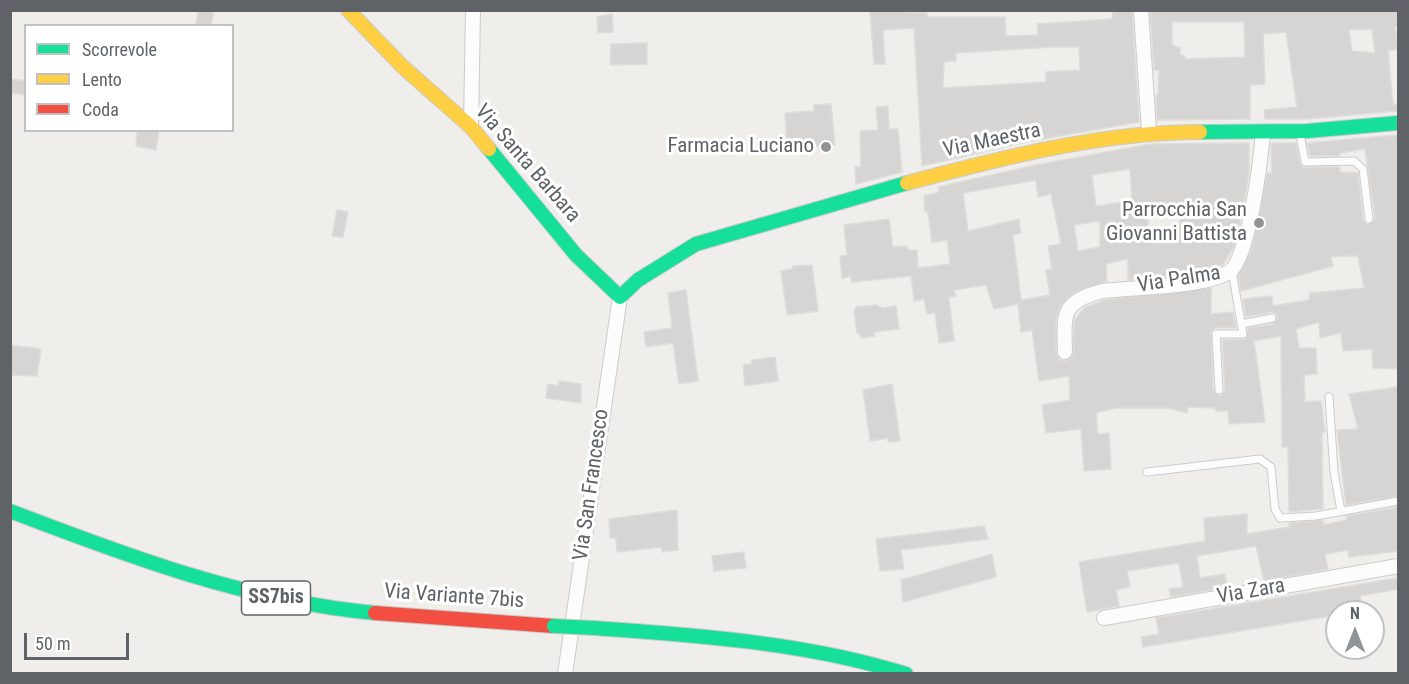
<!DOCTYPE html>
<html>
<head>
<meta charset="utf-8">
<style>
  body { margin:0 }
  #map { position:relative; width:1409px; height:684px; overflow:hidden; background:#efeeea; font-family:"Roboto Condensed",sans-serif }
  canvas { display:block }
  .frame { position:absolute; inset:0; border:12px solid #5f6368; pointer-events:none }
  .legend { position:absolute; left:24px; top:24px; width:210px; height:108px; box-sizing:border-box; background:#fff; border:2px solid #bfc1c3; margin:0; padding:8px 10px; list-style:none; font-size:18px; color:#5f6368 }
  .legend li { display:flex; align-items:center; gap:12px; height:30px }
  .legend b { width:30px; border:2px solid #bfc1c3 }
  .north { position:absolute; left:1325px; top:600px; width:60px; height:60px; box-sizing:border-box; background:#fff; border:2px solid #bfc1c3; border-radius:50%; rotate:0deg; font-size:16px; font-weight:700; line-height:24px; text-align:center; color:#5f6368 }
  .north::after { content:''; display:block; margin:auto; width:21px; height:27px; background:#919496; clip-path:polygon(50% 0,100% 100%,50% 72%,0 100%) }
  .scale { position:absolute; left:24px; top:633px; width:105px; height:27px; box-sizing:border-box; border:3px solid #5f6368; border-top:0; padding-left:8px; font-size:18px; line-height:21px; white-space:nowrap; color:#5f6368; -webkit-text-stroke:4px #fff; paint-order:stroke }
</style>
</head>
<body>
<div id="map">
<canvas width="1409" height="684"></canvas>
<div class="frame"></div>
<ul class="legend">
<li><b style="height:8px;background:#16e098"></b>Scorrevole</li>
<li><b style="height:8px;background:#ffcf43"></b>Lento</li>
<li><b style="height:8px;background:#f24e42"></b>Coda</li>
</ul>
<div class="north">N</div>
<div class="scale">50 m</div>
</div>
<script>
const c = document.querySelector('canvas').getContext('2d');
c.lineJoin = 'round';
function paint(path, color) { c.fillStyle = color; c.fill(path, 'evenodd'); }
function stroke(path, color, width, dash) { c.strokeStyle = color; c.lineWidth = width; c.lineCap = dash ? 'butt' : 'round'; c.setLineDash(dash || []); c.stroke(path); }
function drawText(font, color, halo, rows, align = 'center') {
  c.font = font + ' "Roboto Condensed",sans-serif'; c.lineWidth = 6; c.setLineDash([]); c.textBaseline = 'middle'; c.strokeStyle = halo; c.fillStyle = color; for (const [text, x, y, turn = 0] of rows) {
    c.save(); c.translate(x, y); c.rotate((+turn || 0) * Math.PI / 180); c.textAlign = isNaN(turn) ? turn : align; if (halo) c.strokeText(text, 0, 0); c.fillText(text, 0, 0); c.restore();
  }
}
const building = new Path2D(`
  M198 10H214L211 26H196Z
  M870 10 927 13V17H1005L1006 36 1038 35 1037 24 1112 19 1113 10H1132L1139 122 1031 141 922 166 914 28 883 30 885 64H874ZM1053 47H1079L1080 70 1046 72V82L943 88 944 62 956 61V53Z
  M1150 10H1398V26H1395L1398 49 1388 51 1393 104H1398V111L1306 119H1265L1264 110 1297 107 1286 32 1263 34 1265 84 1250 85V119L1157 120 1156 95H1158L1159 70H1154ZM1172 22H1244L1245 57 1185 59V56L1180 55V48L1172 45ZM1372 29 1375 53 1352 51 1349 30Z
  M612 14 613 32 598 33 597 17Z
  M647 43V64L610 65 611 44Z
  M10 79 26 81V95L10 93Z
  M831 104 835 145H832V150H819V146L787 148 785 113 814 111V105Z
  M888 106 889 129H898L902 172 856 184 855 167H861L860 131 878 130 876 107Z
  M137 130H159L156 150 136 146Z
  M1398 135V369L1373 368 1372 349 1343 351 1341 333 1320 338 1319 322 1296 329 1299 348H1316L1317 374 1304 375 1305 402 1321 401 1325 432H1322L1323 509 1289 512 1288 447H1282L1281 336 1254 341 1265 422 1229 424 1228 411H1216V408L1188 407 1187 413 1168 408H1116L1096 413 1098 434 1109 433 1111 469 1084 471 1081 429 1046 433 1042 405 1070 400 1069 376 1039 381 1032 330 1021 332 1018 304 994 309 986 285 954 290 956 296 949 297 954 341 939 343 935 313 927 314 924 299 914 301 911 276 852 282 851 276 842 278 840 256 847 255 844 225 889 219 893 247 907 246 908 250H917L918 268 950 264 947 240 932 243 928 212H925L924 196 939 192 938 187 1036 165 1150 144 1249 143V171L1244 205 1234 246 1223 265 1185 275 1128 280V259L1106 264 1107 281 1073 293 1060 306 1056 318V353L1060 360 1066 361 1073 356 1074 321 1084 308 1104 300 1211 288V314L1233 312 1236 328H1215L1211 332 1213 390 1220 396 1225 390 1222 340 1245 339 1248 328 1273 324 1277 319 1276 314 1272 312 1246 317 1243 299 1272 296 1273 306 1309 300 1310 293 1364 288 1358 256H1343L1331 257 1333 266 1241 291 1238 275 1251 251 1267 173H1272L1271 143H1296L1300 164 1303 167H1340V172L1358 173 1363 220 1369 225 1375 218 1365 149 1340 153V156H1310L1307 143ZM1130 169 1132 201 1096 206 1092 175ZM1036 180 1038 197 1051 194 1061 244 1048 246 1052 269 1046 270 1050 295 1021 300 1013 235 1021 233 1019 219 968 231 963 193ZM1148 203 1182 207 1178 235 1148 232ZM1100 221V247L1078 251 1074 225Z
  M337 210 348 212 343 237 332 236Z
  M812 265 818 311 787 315 781 271 792 269 793 266Z
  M686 290 698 381 679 384 673 343 646 347 644 332 672 328 668 293Z
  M876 305 883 308 896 306 899 329 874 332 875 336 861 338 859 333H857L854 312 856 307Z
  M10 345 41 349 37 376 10 375Z
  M775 357 778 381 745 386 743 365 752 364V360Z
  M559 381 581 384V403L546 398 548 384 558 386Z
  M892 384 900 441 888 442V438L870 441 863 390Z
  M1398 387V496L1346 505 1337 430 1358 429 1349 394Z
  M1398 507V551L1349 557 1348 550 1325 554 1328 569 1264 581 1256 546 1197 556 1200 578 1225 574 1227 587 1171 597 1169 589 1183 587 1179 563 1127 571 1130 587 1116 590 1119 606 1087 612 1079 562 1205 541 1204 518 1247 514V534L1289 527V523L1323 520V525L1347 520 1346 516Z
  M677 510 678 550 662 552 661 547 617 552 616 538H610L609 519Z
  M984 526 988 539 901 550 904 569 880 571 876 539Z
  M744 552 746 568 714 571 712 556Z
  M992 554 996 577 903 602 901 580Z
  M1398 578V589L1360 596 1362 610 1337 612V615L1143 647 1141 637 1159 634 1156 618Z`);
paint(building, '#d6d5d3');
stroke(building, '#deddd9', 1.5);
const lane = new Path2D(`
  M1300 134 1305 162 1354 161 1363 169 1369 219
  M1241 324 1272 318
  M1219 390 1216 334H1243L1232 271
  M1329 397 1334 472 1341 511
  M1147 472 1260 459 1271 467 1275 509 1280 518 1316 516 1398 501`);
const street = new Path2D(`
  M1141 10 1149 132
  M471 127 473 10
  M1065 352C1064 314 1061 302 1102 291 1134 287 1203 288 1229 272 1249 260 1261 157 1263 132
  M1104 618 1398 566
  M565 674 620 297`);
const fast = new Path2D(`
  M1200 132 1307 131 1398 123
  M489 149 576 255 620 297 638 280 696 244 907 183
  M10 511C130 557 247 601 375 613
  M594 628C700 636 804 642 906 674`);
const slow = new Path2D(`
  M348 10 403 67 471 127 489 149
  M907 183C1001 158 1101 132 1200 132`);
const jam = new Path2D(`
  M375 613 554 626`);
stroke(lane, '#cbcccc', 9);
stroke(street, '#cbcccc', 16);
stroke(fast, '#cacacb', 16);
stroke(slow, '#cacacb', 16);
stroke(jam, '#cacacb', 16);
stroke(lane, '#fdfcfc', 7);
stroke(street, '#fdfcfc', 14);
stroke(fast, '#16e098', 14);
stroke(slow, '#ffcf43', 14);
stroke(jam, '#f24e42', 14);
const fastBridge = new Path2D(`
  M554 626 594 628`);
stroke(fastBridge, '#d7ceb8', 16, []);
stroke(fastBridge, '#16e098', 14);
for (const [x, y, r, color] of [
  [826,147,6,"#919496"],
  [1259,223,6,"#919496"]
]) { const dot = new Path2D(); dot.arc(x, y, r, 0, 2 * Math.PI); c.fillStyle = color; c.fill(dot); stroke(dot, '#fff', 2); }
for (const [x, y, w] of [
  [276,598,69]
]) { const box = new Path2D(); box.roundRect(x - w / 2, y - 17, w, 34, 4.5); c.fillStyle = '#fff'; c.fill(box); stroke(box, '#5f6368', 1.5); }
drawText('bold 20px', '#5f6368', null, [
  ["SS7bis",276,598]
]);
drawText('21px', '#5f6368', '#fff', [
  ["Via Maestra",992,141,-12],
  ["Via Santa Barbara",527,164,49],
  ["Via Palma",1179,280,-9],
  ["Via San Francesco",592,485,-82],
  ["Via Zara",1251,592,-10],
  ["Via Variante 7bis",454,597,4]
]);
drawText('21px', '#5f6368', '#fff', [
  ["Farmacia Luciano",814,147],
  ["Parrocchia San",1247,211],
  ["Giovanni Battista",1247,235]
], 'right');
</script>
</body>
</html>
